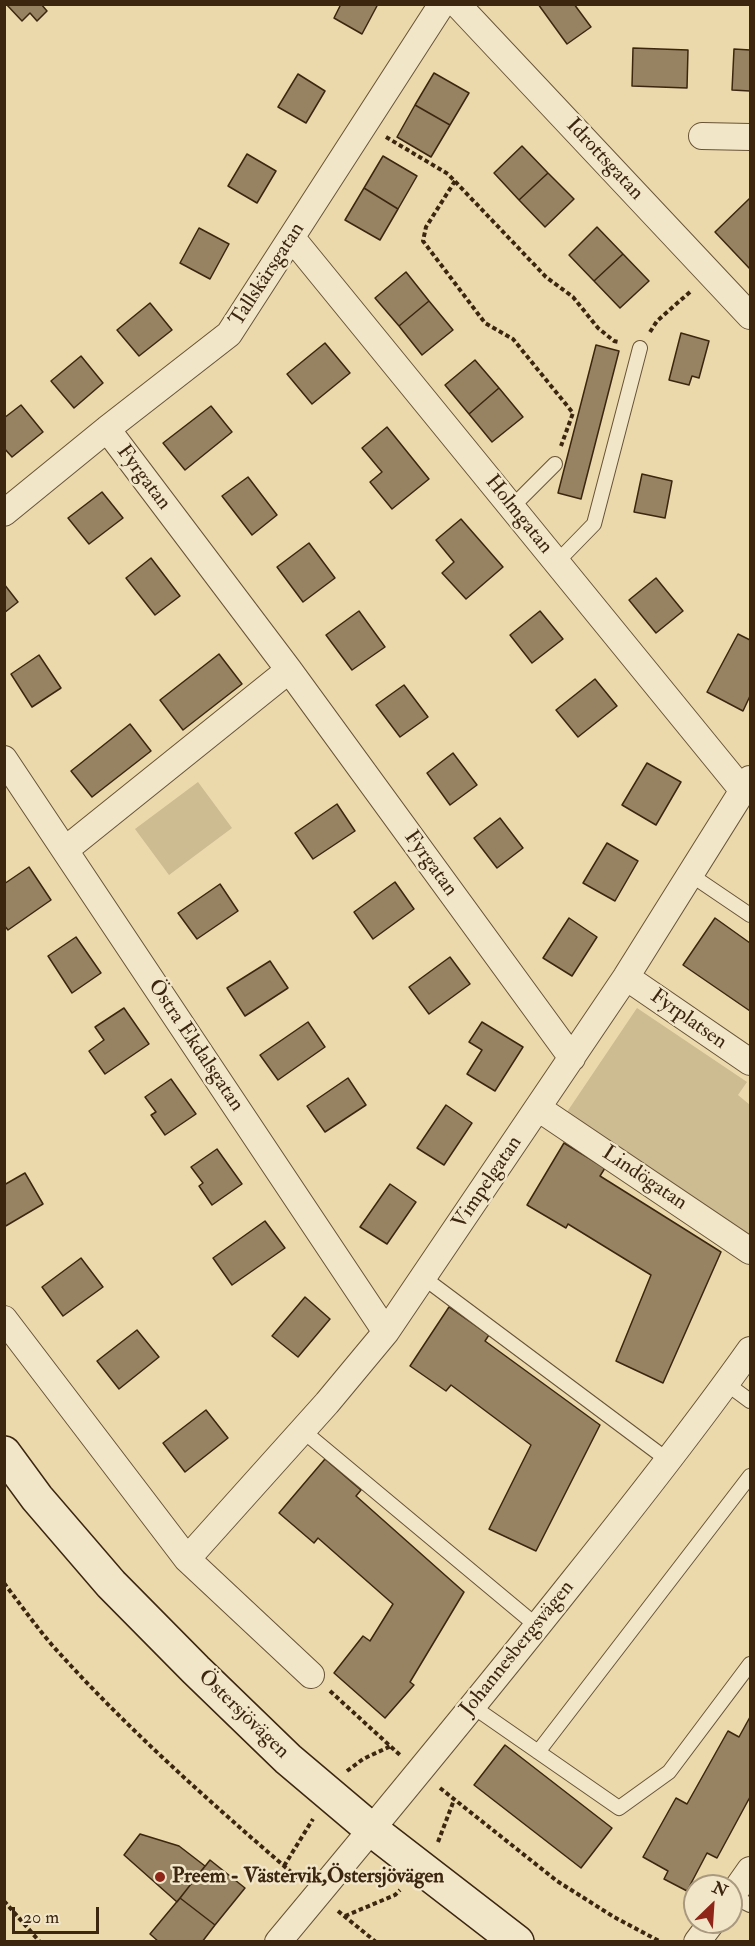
<!DOCTYPE html>
<html>
<head>
<meta charset="utf-8">
<style>
  body { margin:0 }
  #map { position:relative; width:755px; height:1946px; overflow:hidden; background:#ebd9ac; font-family:"IM FELL Double Pica",serif }
  canvas { display:block }
  .frame { position:absolute; inset:0; border:6px solid #3c2610; pointer-events:none }
  .north { position:absolute; left:683px; top:1874px; width:60px; height:60px; box-sizing:border-box; background:#f2e6c9; border:2px solid #a9997f; border-radius:50%; rotate:25deg; font-size:16px; font-weight:700; line-height:24px; text-align:center; color:#3c2610 }
  .north::after { content:''; display:block; margin:auto; width:21px; height:27px; background:#8f2418; clip-path:polygon(50% 0,100% 100%,50% 72%,0 100%) }
  .scale { position:absolute; left:12px; top:1907px; width:87px; height:27px; box-sizing:border-box; border:3px solid #3c2610; border-top:0; padding-left:8px; font-size:18px; line-height:21px; white-space:nowrap; color:#3c2610; -webkit-text-stroke:4px #f2e6c9; paint-order:stroke }
</style>
</head>
<body>
<div id="map">
<canvas width="755" height="1946"></canvas>
<div class="frame"></div>
<div class="north">N</div>
<div class="scale">20 m</div>
</div>
<script>
const c = document.querySelector('canvas').getContext('2d');
c.lineJoin = 'round';
function paint(path, color) { c.fillStyle = color; c.fill(path, 'evenodd'); }
function stroke(path, color, width, dash) { c.strokeStyle = color; c.lineWidth = width; c.lineCap = dash ? 'butt' : 'round'; c.setLineDash(dash || []); c.stroke(path); }
function drawText(font, color, halo, rows, align = 'center') {
  c.font = font + ' "IM FELL Double Pica",serif'; c.lineWidth = 5; c.setLineDash([]); c.textBaseline = 'middle'; c.strokeStyle = halo; c.fillStyle = color; for (const [text, x, y, turn = 0] of rows) {
    c.save(); c.translate(x, y); c.rotate((+turn || 0) * Math.PI / 180); c.textAlign = isNaN(turn) ? turn : align; if (halo) c.strokeText(text, 0, 0); c.fillText(text, 0, 0); c.restore();
  }
}
paint(new Path2D(`
  M198 782 232 828 169 875 135 829Z
  M637 1008 747 1082 738 1095 750 1105V1240L567 1112Z`), '#cdbb91');
const building = new Path2D(`
  M6 4H41L47 11 37 21 30 13 22 21Z
  M341 4H378L362 34 334 18Z
  M538 4H574L591 27 567 44Z
  M633 48 688 50 687 88 632 86Z
  M734 49 750 50V91L732 90Z
  M434 73 469 93 450 125 415 105Z
  M298 74 325 91 306 123 278 107Z
  M415 105 450 125 431 157 397 137Z
  M522 146 548 173 519 200 494 173Z
  M247 154 276 171 257 203 228 186Z
  M383 156 417 176 398 209 364 188Z
  M548 173 574 199 545 227 519 200Z
  M364 188 398 209 380 240 345 220Z
  M750 198V269L715 232Z
  M597 227 623 254 594 281 569 255Z
  M199 228 229 244 210 279 180 263Z
  M623 254 649 281 620 308 594 281Z
  M406 272 429 301 399 326 375 298Z
  M429 301 453 330 422 355 399 326Z
  M150 303 172 330 139 356 117 330Z
  M681 333 709 341 699 378 692 376 689 385 669 380Z
  M325 343 350 373 312 404 287 374Z
  M596 345 619 351 581 499 558 493Z
  M81 356 103 383 74 408 51 381Z
  M475 360 499 388 469 414 445 385Z
  M499 388 523 417 492 442 469 414Z
  M21 405 43 432 12 457 4 448V418Z
  M211 406 232 432 185 470 163 443Z
  M387 427 429 479 392 509 370 482 382 472 362 448Z
  M642 474 672 481 665 518 634 512Z
  M248 477 277 515 252 535 222 496Z
  M102 492 123 518 89 544 68 518Z
  M461 519 503 567 466 599 442 573 454 562 436 540Z
  M309 543 335 578 303 602 277 567Z
  M151 558 180 596 155 615 126 578Z
  M656 578 683 611 656 633 629 600Z
  M4 584 18 602 4 613Z
  M359 611 385 647 352 670 326 635Z
  M540 611 563 639 532 663 510 635Z
  M738 634 750 640V696L743 711 707 692Z
  M219 654 242 684 183 730 160 700Z
  M39 655 61 688 32 707 11 674Z
  M595 679 617 706 578 737 556 710Z
  M404 685 428 717 400 737 376 705Z
  M130 724 151 751 92 797 71 771Z
  M453 753 477 785 450 805 427 773Z
  M647 763 681 782 656 825 622 805Z
  M337 804 355 831 313 859 295 833Z
  M500 818 523 848 497 868 474 838Z
  M607 843 638 861 615 901 583 883Z
  M29 867 51 900 8 930 4 925V884Z
  M395 882 414 909 373 939 354 912Z
  M220 884 238 911 197 939 178 913Z
  M569 918 597 937 572 976 543 958Z
  M715 918 750 943V1011L683 965Z
  M76 937 101 973 72 993 48 956Z
  M450 957 470 984 429 1014 409 987Z
  M270 961 288 988 245 1016 227 988Z
  M124 1008 149 1044 105 1074 89 1051 104 1040 95 1027Z
  M308 1022 325 1047 278 1080 260 1055Z
  M482 1022 523 1047 495 1091 467 1074 482 1050 469 1042Z
  M348 1078 366 1105 325 1132 307 1106Z
  M171 1079 196 1114 165 1135 151 1115 156 1112 145 1097Z
  M446 1105 472 1123 444 1165 417 1148Z
  M564 1143 605 1168 600 1176 721 1252 663 1383 616 1361 651 1275 568 1224 566 1228 527 1205Z
  M217 1149 242 1184 212 1205 199 1186 203 1183 191 1167Z
  M25 1173 43 1204 4 1227V1185Z
  M390 1184 416 1202 387 1244 360 1227Z
  M265 1221 285 1248 232 1285 213 1258Z
  M81 1258 103 1287 63 1316 42 1287Z
  M305 1297 330 1319 298 1357 272 1336Z
  M449 1307 489 1335 485 1341 600 1425 536 1551 489 1529 531 1445 451 1385 446 1391 410 1366Z
  M137 1330 159 1357 119 1389 97 1361Z
  M206 1410 228 1438 185 1472 163 1443Z
  M325 1459 361 1490 356 1496 464 1592 410 1682 414 1685 385 1718 334 1673 363 1636 370 1641 393 1604 318 1538 314 1543 279 1513Z
  M750 1717V1797L717 1858 707 1853 687 1891 664 1879 668 1871 643 1857 676 1798 687 1804 728 1731 739 1737Z
  M505 1745 612 1828 581 1868 474 1785Z
  M140 1834 179 1846 205 1866 177 1902 124 1855Z
  M210 1860 245 1888 215 1925 180 1898Z
  M180 1898 215 1925 202 1942H159L150 1934Z`);
paint(building, '#978361');
stroke(building, '#3c2610', 1.5);
const lane = new Path2D(`
  M512 507 555 464
  M557 562 594 524 640 348
  M691 875 750 915
  M424 1278 669 1461
  M727 1384 750 1401
  M302 1430 537 1626
  M472 1706 619 1808 669 1772 750 1664
  M538 1752 750 1476
  M732 1896 750 1905`);
const street = new Path2D(`
  M457 4 750 316
  M702 136 750 137
  M292 238 744 792
  M107 429 289 670 572 1058
  M4 513 107 429 229 334 442 4
  M4 759 386 1332
  M65 850 289 670
  M626 977 750 1062
  M538 1108 750 1251
  M4 1319 187 1559 311 1675
  M187 1559 327 1403 386 1332 626 977 750 779
  M731 1897 750 1870
  M278 1942C378 1822 477 1702 574 1580 634 1505 694 1429 750 1350
  M697 1942 712 1922`);
const secondary = new Path2D(`
  M4 1453 37 1498 111 1584 196 1670 288 1759 372 1830 517 1942`);
stroke(lane, '#685337', 16);
stroke(street, '#685337', 28);
stroke(secondary, '#3c2610', 36);
stroke(new Path2D(`
  M386 137 448 174 546 277 573 297 598 328 614 341 619 342
  M455 181 426 227 423 241 485 323 513 339 573 413 561 446
  M650 332 657 321 691 291
  M4 1583C20 1604 35 1625 52 1645 127 1729 212 1804 298 1878
  M330 1691 400 1755
  M347 1771 363 1759 391 1746
  M440 1788 557 1881 614 1917 661 1942
  M438 1842 454 1800
  M284 1866 313 1819
  M4 1901 40 1942
  M338 1911 376 1942
  M345 1916 395 1895 400 1890`), '#3c2610', 4, [4.5, 3]);
stroke(lane, '#f2e6c9', 14);
stroke(street, '#f2e6c9', 26);
stroke(secondary, '#f2e6c9', 33);
for (const [x, y, r, color] of [
  [160,1877,6,"#8f2418"]
]) { const dot = new Path2D(); dot.arc(x, y, r, 0, 2 * Math.PI); c.fillStyle = color; c.fill(dot); stroke(dot, '#f2e6c9', 2); }
drawText('21px', '#3c2610', '#f2e6c9', [
  ["Idrottsgatan",604,160,47],
  ["Tallskärsgatan",268,275,-57],
  ["Fyrgatan",143,478,53],
  ["Holmgatan",518,515,51],
  ["Fyrgatan",430,864,54],
  ["Fyrplatsen",688,1020,35],
  ["Östra Ekdalsgatan",195,1046,56],
  ["Lindögatan",644,1179,34],
  ["Vimpelgatan",488,1183,-56],
  ["Johannesbergsvägen",518,1649,-51],
  ["Östersjövägen",243,1715,44]
]);
drawText('bold 21px', '#3c2610', '#f2e6c9', [
  ["Preem - Västervik,Östersjövägen",172,1877]
], 'left');
</script>
</body>
</html>
